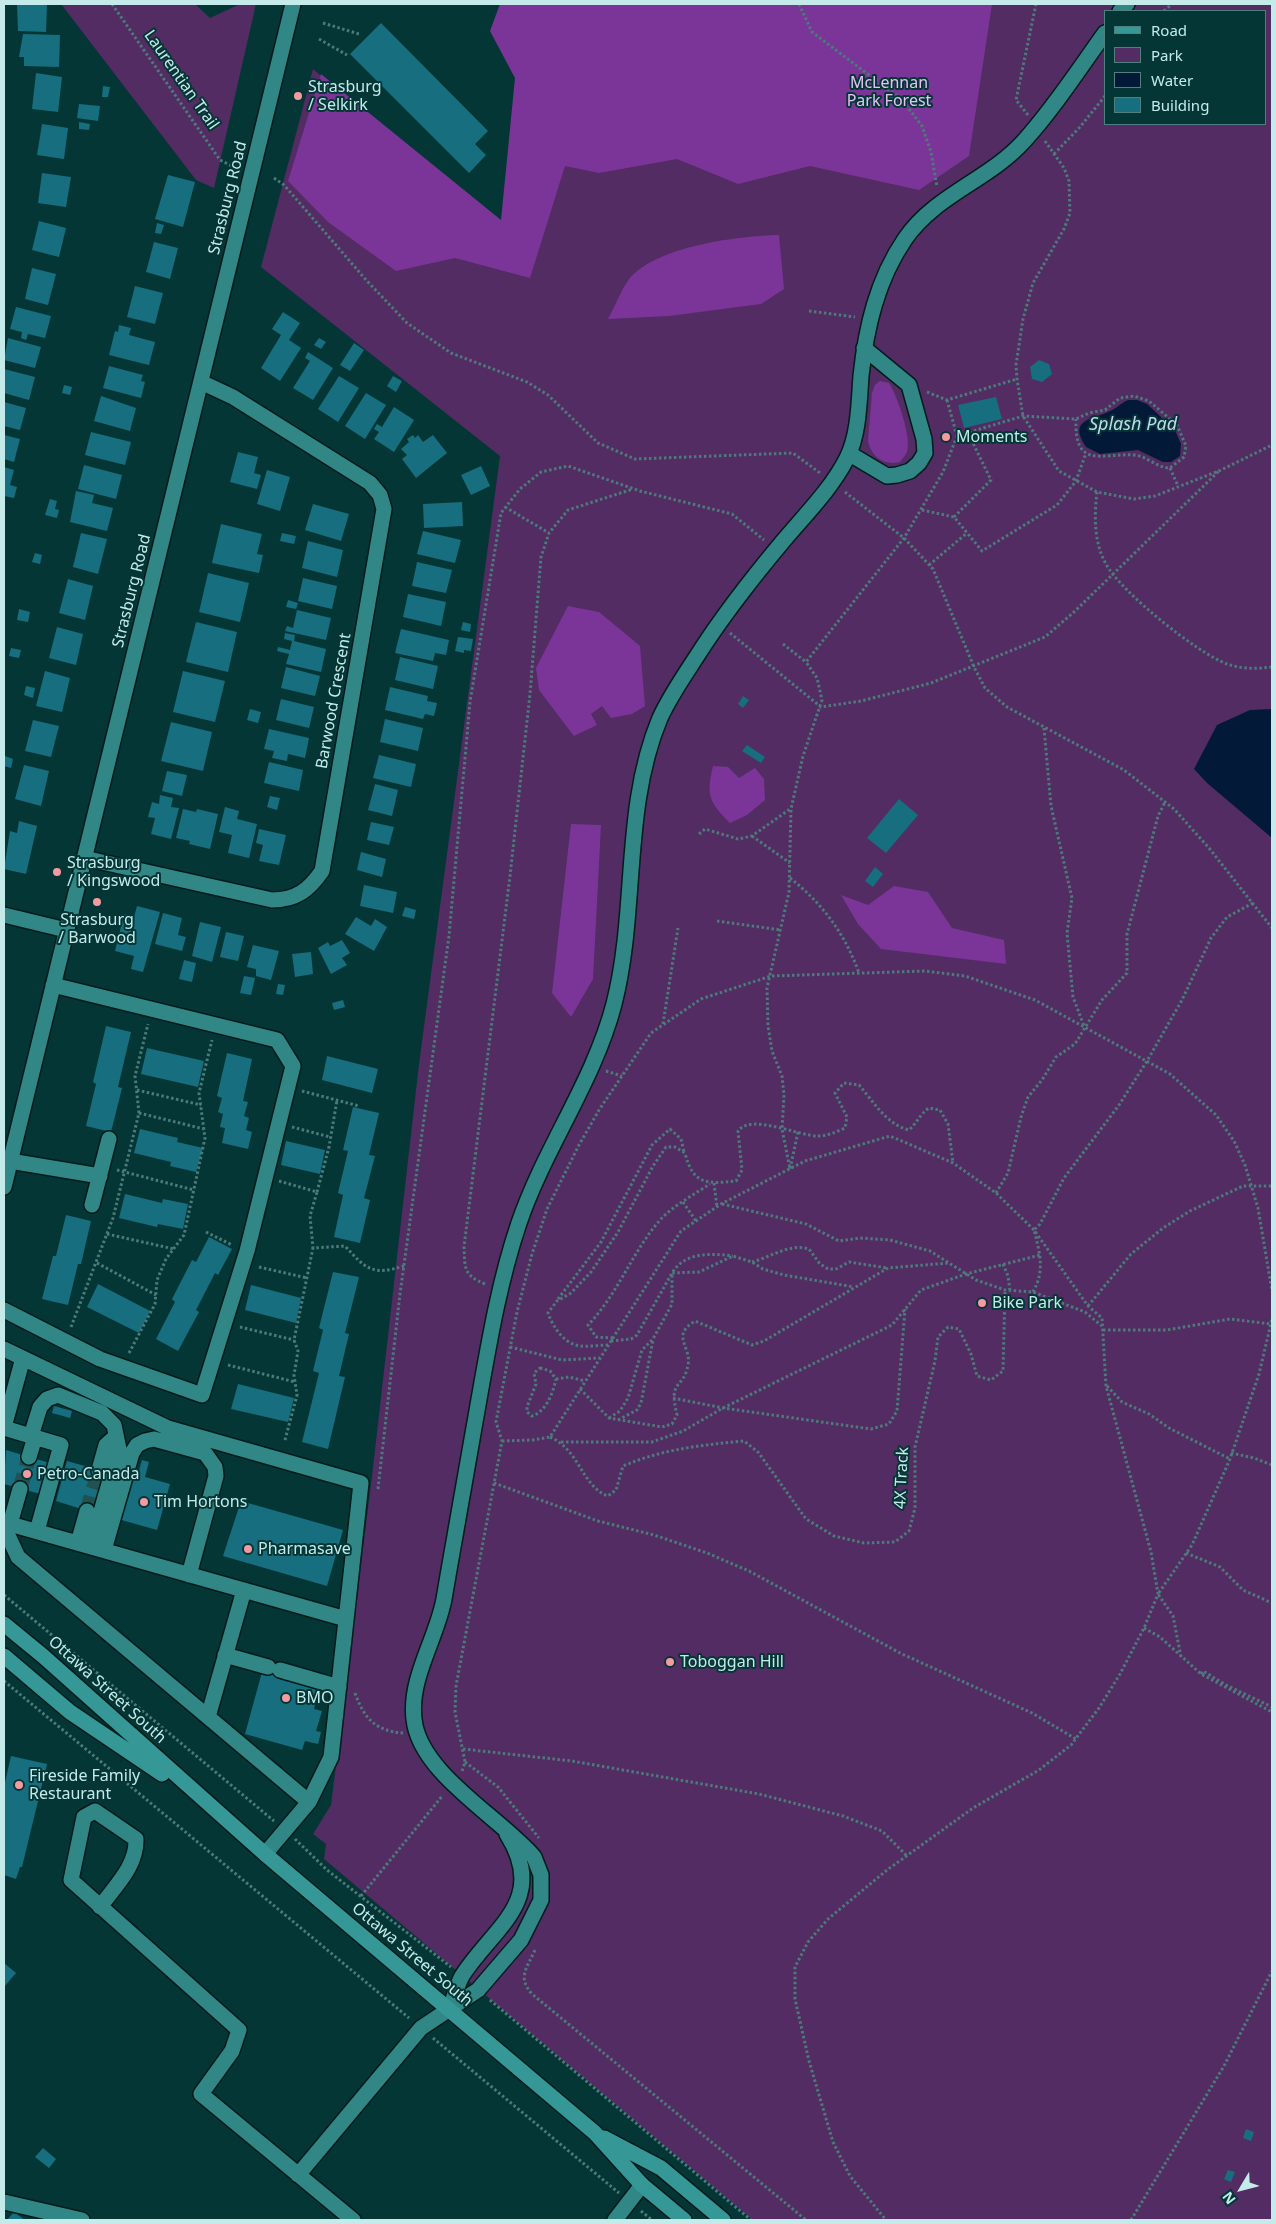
<!DOCTYPE html>
<html>
<head>
<meta charset="utf-8">
<style>
  body { margin:0 }
  #map { position:relative; width:1276px; height:2224px; overflow:hidden; background:#053636; font-family:"Noto Sans",sans-serif }
  canvas { display:block }
  .frame { position:absolute; inset:0; border:5px solid #c4ebea; pointer-events:none }
  .legend { position:absolute; left:1104px; top:10px; width:162px; height:115px; box-sizing:border-box; background:#053636; border:1px solid #517e7e; margin:0; padding:6px 9px; list-style:none; font-size:15px; color:#c4ebea }
  .legend li { display:flex; align-items:center; gap:10px; height:25px }
  .legend b { width:25px; border:1px solid #517e7e }
  .north { position:absolute; left:1216px; top:2164px; width:50px; height:50px; -webkit-text-stroke:4px #053636; paint-order:stroke; rotate:233deg; font-size:14px; font-weight:700; line-height:20px; text-align:center; color:#c4ebea }
  .north::after { content:''; display:block; margin:auto; width:18px; height:22px; background:#c4ebea; clip-path:polygon(50% 0,100% 100%,50% 72%,0 100%) }
</style>
</head>
<body>
<div id="map">
<canvas width="1276" height="2224"></canvas>
<div class="frame"></div>
<ul class="legend">
<li><b style="height:6px;background:#359796"></b>Road</li>
<li><b style="height:14px;background:#522c62"></b>Park</li>
<li><b style="height:14px;background:#021a37"></b>Water</li>
<li><b style="height:14px;background:#166e7f"></b>Building</li>
</ul>
<div class="north">N</div>
</div>
<script>
const c = document.querySelector('canvas').getContext('2d');
c.lineJoin = 'round';
function paint(path, color) { c.fillStyle = color; c.fill(path, 'evenodd'); }
function stroke(path, color, width, dash) { c.strokeStyle = color; c.lineWidth = width; c.lineCap = dash ? 'butt' : 'round'; c.setLineDash(dash || []); c.stroke(path); }
function drawText(font, color, halo, rows, align = 'center') {
  c.font = font + ' "Noto Sans",sans-serif'; c.lineWidth = 4; c.setLineDash([]); c.textBaseline = 'middle'; c.strokeStyle = halo; c.fillStyle = color; for (const [text, x, y, turn = 0] of rows) {
    c.save(); c.translate(x, y); c.rotate((+turn || 0) * Math.PI / 180); c.textAlign = isNaN(turn) ? turn : align; if (halo) c.strokeText(text, 0, 0); c.fillText(text, 0, 0); c.restore();
  }
}
paint(new Path2D(`
  M61 4H195L210 18 240 4H256L214 188 196 180Z
  M541 4H1272V2220H753L324 1859 326 1844 313 1834 331 1805 372 1476 419 1064 500 456 261 267 313 69 508 236ZM1105 11H1265V124H1105Z`), '#522c62');
paint(new Path2D(`
  M500 4H992L969 156 919 190 810 166 738 184 677 159 599 173 565 166 530 278 455 258 396 271 328 222 288 181 321 74 501 220 515 78 490 31Z
  M779 235 784 289 761 304 669 316 608 319C615 307 621 289 630 278 658 246 738 236 779 235Z
  M880 381 889 383C897 395 912 438 907 452 905 456 902 459 900 462 884 466 871 457 868 441L872 393 875 385Z
  M568 606 599 612 640 646 645 706 632 714 611 718 602 706 591 714 597 725 574 736 539 690 536 668Z
  M713 766 728 767 739 778 755 768 764 779 765 800 747 815 730 823C709 802 706 795 713 766Z
  M571 824 601 825 593 979 571 1017 552 993Z
  M894 886 928 892 952 928 1004 940 1006 964 881 949 858 924 841 895 868 905Z`), '#7b3598');
paint(new Path2D(`
  M1128 400H1137L1147 404 1175 430 1181 444 1180 456 1171 462H1163L1138 450 1100 454 1086 447C1068 420 1090 420 1108 412 1116 409 1121 403 1128 400Z
  M1272 709V838L1207 783 1194 769 1217 725 1250 710Z`), '#021a37');
paint(new Path2D(`
  M17 4H47L46 32 18 31Z
  M381 23 488 131 475 144 486 155 469 173 350 54Z
  M23 34 60 35 59 67 24 66V57H19Z
  M36 73 62 77 58 112 32 109Z
  M103 86 110 87 108 97H102Z
  M79 104 100 106 98 121 77 118Z
  M79 122 90 124 89 130 79 129Z
  M42 124 68 128 64 159 37 155Z
  M42 173 71 177 66 207 38 203Z
  M168 175 195 182 183 227 155 219Z
  M39 221 66 228 59 257 32 250Z
  M157 223 164 225 161 234 155 233Z
  M154 242 178 248 170 279 146 272Z
  M32 268 56 274 48 305 25 299Z
  M135 286 163 293 155 324 127 317Z
  M16 307 51 316 45 338 28 334 26 340 21 338 22 332 10 329Z
  M283 312 300 323 289 340 301 348 280 381 261 368 281 335 272 329Z
  M119 325 131 328 129 335 155 342 149 365 109 355 115 331 118 332Z
  M8 338 41 347 35 368 4 360Z
  M319 338 326 342 321 349 314 345Z
  M354 343 364 350 350 371 340 365Z
  M308 352 333 368 313 400 293 388 310 361 305 358Z
  M1039 360 1049 364 1052 374 1042 382 1032 379 1030 367Z
  M109 366 143 375 141 381 145 382 141 398 103 388Z
  M4 369 35 377 29 400 4 393Z
  M339 376 359 388 338 422 318 409Z
  M393 376 402 381 396 392 387 386Z
  M64 385 72 387 70 395 62 393Z
  M366 393 386 405 365 439 345 426Z
  M101 396 136 408 130 431 94 421Z
  M996 397 1002 419 964 428 958 405Z
  M4 402 26 408 20 430 4 426Z
  M394 407 414 420 394 452 374 439 379 432 374 429 377 424 382 427Z
  M91 432 131 442 125 465 85 455Z
  M4 435 20 439 14 462 4 459Z
  M413 435 415 438 418 435 423 442 433 435 447 453 416 478 402 459 407 455 401 449 409 442 407 439Z
  M238 452 258 457 254 473 261 475 257 489 230 482Z
  M84 465 122 475 116 499 78 489Z
  M481 466 490 486 471 495 461 475Z
  M4 467 14 470 10 485 17 487 14 498 4 496Z
  M267 470 290 477 280 511 257 504Z
  M76 491 94 495 92 503 113 508 107 531 70 522Z
  M50 499 57 501 55 509 59 510 57 518 45 515Z
  M462 502 463 526 424 528 423 504Z
  M313 504 349 514 341 541 305 530Z
  M221 524 262 534 257 554 263 555 259 573 212 563Z
  M423 531 461 540 455 563 417 554Z
  M81 533 107 539 98 574 73 567Z
  M282 533 296 536 294 544 280 541Z
  M308 541 343 550 337 577 302 568Z
  M35 553 42 555 40 564 32 562Z
  M417 562 452 570 446 593 412 586Z
  M208 573 249 583 240 622 199 612Z
  M303 578 337 586 332 609 298 601Z
  M68 579 93 586 85 620 59 613Z
  M408 594 446 602 441 626 403 617Z
  M288 600 298 603 296 609 286 607Z
  M19 609 30 612 28 622 17 620Z
  M297 610 331 618 326 640 285 631 287 626 293 628Z
  M196 622 237 632 228 672 186 662Z
  M463 622 471 624 470 632 461 630Z
  M57 627 83 634 76 665 49 658Z
  M401 629 449 640 446 655 435 653 433 661 395 653Z
  M285 633 295 635 294 641 326 649 321 672 286 664 289 654 277 651 278 647 290 650 292 641 284 639Z
  M458 637 473 639 471 651 464 650V653L455 651Z
  M11 648 21 650 19 658 9 656Z
  M400 657 438 666 433 689 395 680Z
  M286 667 320 676 315 696 281 688Z
  M45 671 70 678 62 712 36 706Z
  M183 671 225 681 215 722 173 712Z
  M26 686 35 688 33 698 24 695Z
  M390 687 428 696 427 701 437 703 434 716 425 714 423 719 385 710Z
  M743 696 749 700 743 708 738 704Z
  M281 699 314 707 309 728 276 720Z
  M250 709 261 712 258 723 247 720Z
  M385 719 423 728 418 751 380 742Z
  M33 720 59 726 51 757 25 751Z
  M171 722 212 732 203 771 161 761Z
  M269 729 309 738 305 758 288 754 287 761 272 758 274 751 264 749Z
  M747 745 765 757 761 763 742 751Z
  M379 755 416 764 411 787 373 778Z
  M5 756 13 759 11 768 4 766Z
  M269 762 303 770 299 791 264 783Z
  M24 765 49 771 41 806 15 799Z
  M167 771 187 775 182 796 162 791Z
  M375 784 398 790 392 816 368 810Z
  M160 795 173 798 171 807 179 808 171 839 151 834 155 818 148 817 152 802 159 804Z
  M270 796 280 798 277 810 267 807Z
  M899 799 918 815 886 853 867 838Z
  M225 807 239 811 237 819 257 824 249 858 228 853 232 835 219 832Z
  M183 809 196 812 197 809 218 814 210 849 189 844 190 841 176 838Z
  M19 821 37 826 26 874 4 869 10 831 17 833Z
  M371 822 394 827 389 845 367 840Z
  M259 829 286 835 279 865 259 861 263 845 256 843Z
  M361 852 386 859 382 877 357 870Z
  M875 867 883 874 873 887 865 881Z
  M364 885 397 892 393 913 360 906Z
  M137 906 160 912 143 972 131 969 134 956 115 951 124 914 134 917Z
  M405 907 416 910 414 919 402 916Z
  M163 913 182 918 178 935 186 937 182 951 155 944Z
  M356 917 371 926 375 919 387 927 374 951 345 934Z
  M200 922 221 927 212 962 192 956Z
  M226 932 244 936 238 961 220 957Z
  M342 940 350 953 342 958 347 965 331 974 318 948 328 942 330 946Z
  M253 945 279 951 271 980 256 976V969L247 967Z
  M311 952 313 974 295 977 292 954Z
  M184 960 196 963 192 982 179 979Z
  M244 976 255 978 251 995 240 993Z
  M278 984 285 985 283 995 276 994Z
  M343 1000 345 1007 334 1010 332 1003Z
  M106 1026 131 1032 118 1087 122 1088 111 1132 86 1126 96 1084 93 1082Z
  M147 1048 204 1061 198 1087 141 1074Z
  M227 1053 252 1059 243 1101 248 1102 244 1116 249 1118 246 1130 252 1132 248 1149 222 1143 225 1128 220 1127 223 1114 218 1112 222 1098 217 1096Z
  M327 1056 378 1069 372 1093 322 1080Z
  M353 1107 379 1113 369 1155 375 1156 364 1198 370 1200 360 1243 334 1237 343 1195 338 1193 348 1151 343 1150Z
  M140 1129 178 1138 177 1142 203 1148 196 1172 170 1166 171 1162 134 1153Z
  M286 1141 325 1150 320 1174 281 1165Z
  M125 1194 162 1203 163 1199 188 1204 183 1229 158 1224 157 1227 119 1218Z
  M66 1215 91 1221 81 1264H78L68 1305 42 1299 53 1256H56Z
  M209 1237 232 1249 218 1275 215 1273 196 1310 199 1312 178 1351 156 1339 175 1302 172 1299 192 1260 196 1262Z
  M333 1272 359 1277 345 1333 349 1334 339 1376 345 1377 328 1449 302 1442 319 1373 313 1371 323 1330 319 1328Z
  M98 1284 150 1311 139 1333 87 1307Z
  M251 1285 301 1298 296 1323 245 1310Z
  M238 1384 294 1398 288 1422 231 1409Z
  M54 1406 72 1411 70 1418 52 1413Z
  M6 1450 53 1464 44 1495 4 1484Z
  M142 1460 149 1462 145 1477 170 1484 157 1530 118 1519 131 1473 138 1474Z
  M67 1461 106 1472 94 1513 56 1501Z
  M241 1501 343 1530 327 1586 223 1556Z
  M270 1661 282 1664 320 1688 314 1709 322 1711 316 1731 321 1732 318 1744 305 1741 302 1750 245 1734 262 1672Z
  M11 1756 47 1764 22 1867H20L16 1879 4 1875V1787Z
  M4 1963 16 1973 4 1987Z
  M1246 2129 1254 2132 1251 2141 1243 2138Z
  M43 2148 56 2159 49 2168 35 2157Z
  M1228 2170 1235 2172 1231 2182 1224 2179Z
  M14 2212 25 2220H7Z`), '#166e7f');
stroke(new Path2D(`
  M20 1489 29 1457
  M87 1511 99 1470`), '#225151', 15, [15, 8]);
const minor = new Path2D(`
  M1120 11 1127 4
  M850 454 887 476 897 475 910 471 919 463 925 453 924 439 909 385 864 348
  M84 858 272 900C296 900 309 890 322 871L384 509 380 495 370 483 233 397 201 382
  M4 915 66 930
  M10 1161 100 1176
  M4 1187 293 4
  M92 1205 109 1139
  M4 1310 100 1359 202 1395 247 1251 293 1066 277 1040 53 985
  M4 1349 168 1428 361 1483 331 1757 309 1802 265 1854
  M4 1427 23 1358
  M4 1428 61 1445 37 1531
  M31 1436 40 1407 47 1399 58 1395 102 1413 114 1425 119 1449 91 1546
  M29 1457 35 1437
  M99 1470 106 1445 116 1436
  M10 1524 20 1489
  M4 1527 18 1557 309 1802
  M4 1527 10 1524 346 1619
  M78 1543 87 1511
  M104 1550 132 1453 137 1445 145 1441 154 1439 205 1453 215 1467 216 1476 189 1575
  M225 1655 268 1667
  M280 1670 339 1687
  M208 1717 244 1590
  M100 1907C115 1886 137 1866 136 1839L95 1811 84 1817 71 1880 239 2030 232 2051 201 2094 353 2220
  M450 2008C454 1998 457 1985 462 1976 493 1927 549 1901 507 1834
  M298 2175 421 2028 478 1990 521 1940 541 1900V1875L534 1857C501 1818 419 1773 414 1719 409 1678 437 1638 444 1599 455 1534 467 1469 478 1405 489 1343 499 1282 519 1223 545 1147 594 1081 614 1004 638 910 622 809 660 718 670 696 684 676 697 656 723 615 753 577 784 540 806 514 832 488 847 458 859 434 859 402 861 376 866 328 877 280 905 239 935 195 989 180 1024 141 1054 108 1079 69 1105 33
  M4 2202 82 2220
  M615 2220 642 2185`);
const major = new Path2D(`
  M4 1624 43 1656 265 1854 595 2133 642 2185 684 2220
  M4 1656 70 1712 162 1774
  M604 2138 661 2168 723 2220`);
stroke(minor, '#021b1b', 18);
stroke(major, '#021b1b', 18);
stroke(new Path2D(`
  M112 4 220 160 232 166
  M799 4 812 32 902 100 922 126 931 152 937 187
  M1164 11 1172 4
  M323 23 359 34
  M319 39 347 55
  M1028 115 1016 100 1036 4
  M1045 141 1064 168 1069 181 1070 213 1064 229 1033 283 1023 319 1016 365 1017 379 1023 416 1059 471 1097 492 1134 499 1155 496 1221 470 1272 445
  M1054 154 1080 127 1105 96
  M274 178 284 185 367 281 407 323 451 353 527 382 548 395 598 443 635 459 793 453 820 473
  M809 311 855 317
  M927 392 947 400 1017 379
  M947 400 957 436
  M1170 468 1178 486
  M845 492 904 538 933 569 974 667 985 688 1007 707 1124 770 1174 809 1209 848 1272 928
  M1097 492C1094 516 1094 543 1106 564 1121 592 1197 653 1227 664 1241 669 1257 669 1272 667
  M505 507 549 533
  M922 510 954 517 982 551 1057 505 1076 481 1086 453
  M954 517 991 480 968 433
  M929 565 967 533
  M730 633 821 707 861 701 931 683 1045 637 1074 612 1219 471
  M783 644 806 662
  M1044 728 1051 806 1072 898 1067 933 1073 997 1084 1026
  M699 834 705 829 738 839 752 836 790 809
  M752 836 790 863
  M790 878C823 904 845 934 859 973
  M717 921 781 930
  M663 1024 678 928
  M606 1071 622 1076
  M137 1090 201 1105
  M302 1091 359 1106
  M139 1113 204 1129
  M292 1127 330 1137
  M798 1132 790 1169 782 1129 784 1095 782 1076 772 1051 768 1026 767 988 789 892 791 809 803 756 822 700 817 678 806 662 904 538 943 472 957 436 1023 416 1076 419 1089 413 1105 410 1120 398 1134 396 1149 401 1177 425 1186 446 1184 457 1170 468C1157 468 1147 456 1134 455 1102 453 1074 470 1076 419
  M117 1170 194 1190
  M279 1181 317 1192 310 1216 313 1248 345 1246C366 1269 372 1276 404 1266
  M714 1183 717 1207
  M317 1192 329 1147 337 1100
  M996 1193 1008 1173 1021 1117 1028 1097 1042 1080 1056 1057 1075 1044 1102 1000 1127 973V934L1158 816 1165 802
  M683 1202 696 1221
  M722 1204 806 1224 839 1241 860 1238 890 1240 930 1251 976 1280 1005 1290 1033 1292 1085 1312 1102 1326
  M206 1232 232 1245
  M107 1234 174 1249
  M752 1262C771 1257 790 1243 809 1249L820 1264 828 1269H836L849 1262 887 1268
  M97 1263 156 1295
  M1003 1264 1008 1276 1010 1291
  M259 1267 307 1278
  M485 1284C463 1275 465 1268 464 1247L510 876 530 694 541 557 549 533 568 510 633 489
  M1033 1292C1045 1271 1040 1253 1034 1230L1040 1224 1064 1178 1119 1105 1147 1061 1182 1000 1211 938 1227 917 1253 903
  M558 1299 601 1242 652 1145 670 1129 681 1139 684 1152
  M1088 1306 1131 1254 1163 1228 1190 1211 1243 1186H1272
  M71 1327 113 1218 139 1113 135 1076 148 1024
  M240 1327 294 1340
  M1103 1330H1167L1230 1319 1271 1324
  M613 1338 596 1337 588 1325C618 1294 632 1252 660 1220 673 1206 693 1195 710 1184
  M611 1341 631 1339 637 1335 672 1273C685 1252 710 1253 733 1256
  M608 1345C599 1345 588 1347 580 1346 564 1344 553 1327 548 1313L557 1301 571 1293 591 1272 618 1232 653 1166 666 1147H675L685 1153C693 1185 707 1184 736 1181L742 1170 738 1131C751 1113 798 1136 818 1136 827 1136 836 1132 845 1128L847 1117 835 1093 844 1083 859 1085C873 1101 887 1125 909 1130 917 1123 920 1114 929 1108L940 1110 948 1124 953 1163
  M510 1347 562 1360 600 1358
  M129 1353 155 1304 157 1280 166 1259 184 1235 205 1138 199 1093 212 1040
  M228 1365 295 1382
  M540 1368 550 1371 556 1379C553 1392 547 1411 532 1416L527 1412V1407L536 1384 534 1373Z
  M556 1379 569 1377 585 1381
  M1107 1386 1122 1402 1149 1414 1169 1428 1230 1459
  M580 1389 609 1418 662 1427 672 1424 677 1415C668 1378 683 1391 688 1365 692 1347 670 1336 695 1321L752 1345 764 1341 888 1268 949 1263
  M673 1398 723 1408 871 1429 889 1424 897 1411 905 1309
  M609 1418 620 1411 628 1398 642 1350 653 1339 672 1304V1273L699 1272 733 1256 752 1262 763 1269 784 1275 854 1287
  M618 1420 637 1410 641 1403 653 1340
  M550 1437C580 1450 582 1487 608 1496L616 1490 623 1466C663 1449 702 1445 744 1441L758 1452 806 1519 834 1536 864 1543 895 1542 909 1531 915 1508V1447L935 1361 938 1337 948 1327 959 1329 971 1354 977 1376 991 1380 1003 1371 1005 1290
  M285 1440 297 1395 294 1375 298 1351 294 1340 313 1248
  M502 1441 533 1440 550 1437 681 1231 721 1204 805 1161 890 1136 953 1163 996 1193 1034 1230 1088 1306 1102 1318 1106 1386 1151 1552 1158 1594 1144 1628 1120 1674 1099 1708 1071 1745 1039 1770 973 1808 887 1870 828 1919 808 1942 795 1967V1999L809 2061 833 2142 850 2176 886 2220
  M561 1442H652L683 1431 723 1408 892 1325 921 1290 966 1274 1040 1255
  M1231 1453 1254 1458 1272 1465
  M494 1483 598 1521 654 1535 707 1553 749 1571 900 1653 1032 1713 1076 1739
  M378 1489 400 1294 449 936 470 702 501 513 520 489 541 472 568 466 640 491 732 514 764 540
  M1186 1553 1220 1567 1243 1590 1272 1603
  M4 1595 274 1821
  M1144 1628 1160 1637 1201 1674 1272 1712
  M1181 1657 1173 1616 1158 1594 1192 1545 1230 1459 1259 1374 1272 1319
  M1201 1674 1203 1671 1226 1685 1272 1707
  M4 1681 409 2018
  M355 1693C364 1718 375 1731 403 1733
  M463 1749 572 1761 759 1794 843 1816 882 1831 907 1856
  M465 1762 498 1787 539 1838
  M462 1771 465 1762 455 1712 456 1686 502 1441 496 1422 517 1312 532 1254 547 1209 579 1145 599 1110 651 1033 701 999 771 976 925 971 965 976 1035 1000 1170 1074 1216 1115 1234 1141 1245 1165 1258 1208 1272 1291
  M295 1839 327 1870 451 1967
  M361 1896 443 1795
  M535 1950C527 1968 517 1977 532 1994L806 2220
  M490 2000 751 2220
  M433 2038 619 2193
  M641 2211 652 2220
  M1131 2220 1224 2066 1272 1971`), '#4d7a7a', 3, [2.5, 2.5]);
stroke(minor, '#308786', 15);
stroke(major, '#359796', 15);
for (const [x, y, r, color] of [
  [298,96,5,"#f49aa2"],
  [946,437,5,"#f49aa2"],
  [57,872,5,"#f49aa2"],
  [97,902,5,"#f49aa2"],
  [982,1303,5,"#f49aa2"],
  [27,1474,5,"#f49aa2"],
  [144,1502,5,"#f49aa2"],
  [248,1549,5,"#f49aa2"],
  [670,1662,5,"#f49aa2"],
  [286,1698,5,"#f49aa2"],
  [19,1785,5,"#f49aa2"]
]) { const dot = new Path2D(); dot.arc(x, y, r, 0, 2 * Math.PI); c.fillStyle = color; c.fill(dot); stroke(dot, '#053636', 2); }
drawText('16px', '#c4ebea', '#053636', [
  ["Laurentian Trail",181,80,55],
  ["Strasburg Road",228,198,-76],
  ["Strasburg Road",132,591,-76],
  ["Barwood Crescent",334,701,-80],
  ["4X Track",902,1478,-87],
  ["Ottawa Street South",107,1690,42],
  ["Ottawa Street South",412,1955,40]
]);
drawText('16px', '#e3c2f4', '#053636', [
  ["McLennan",889,83],
  ["Park Forest",889,101]
]);
drawText('16px', '#c4ebea', '#053636', [
  ["Strasburg",308,87],
  ["/ Selkirk",308,105],
  ["Moments",956,437],
  ["Strasburg",67,863],
  ["/ Kingswood",67,881],
  ["Strasburg",97,920,"center"],
  ["/ Barwood",97,938,"center"],
  ["Bike Park",992,1303],
  ["Petro-Canada",37,1474],
  ["Tim Hortons",154,1502],
  ["Pharmasave",258,1549],
  ["Toboggan Hill",680,1662],
  ["BMO",296,1698],
  ["Fireside Family",29,1776],
  ["Restaurant",29,1794]
], 'left');
drawText('italic 18px', '#c4d7ee', '#053636', [
  ["Splash Pad",1133,425]
]);
</script>
</body>
</html>
